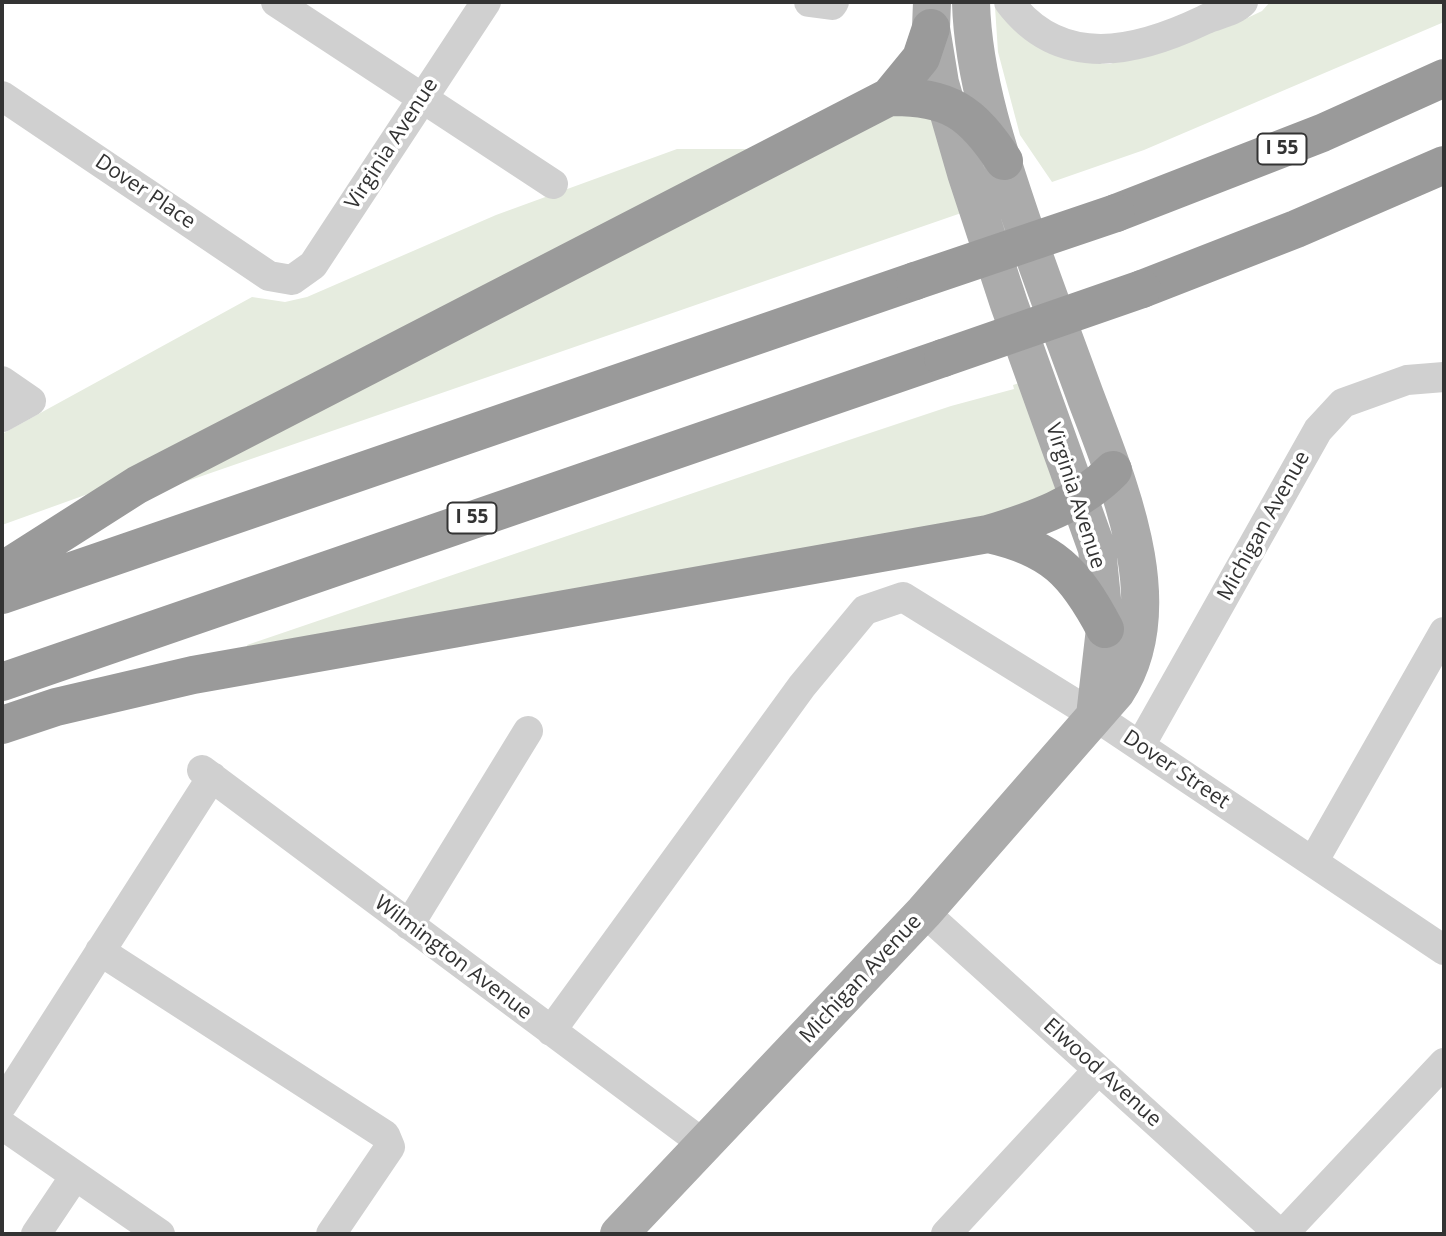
<!DOCTYPE html>
<html>
<head>
<meta charset="utf-8">
<style>
  body { margin:0 }
  #map { position:relative; width:1446px; height:1236px; overflow:hidden; background:#fff; font-family:"Open Sans",sans-serif }
  canvas { display:block }
  .frame { position:absolute; inset:0; border:4px solid #333; pointer-events:none }
</style>
</head>
<body>
<div id="map">
<canvas width="1446" height="1236"></canvas>
<div class="frame"></div>
</div>
<script>
const c = document.querySelector('canvas').getContext('2d');
c.lineJoin = 'round';
function paint(path, color) { c.fillStyle = color; c.fill(path, 'evenodd'); }
function stroke(path, color, width, dash) { c.strokeStyle = color; c.lineWidth = width; c.lineCap = dash ? 'butt' : 'round'; c.setLineDash(dash || []); c.stroke(path); }
function drawText(font, color, halo, rows, align = 'center') {
  c.font = font + ' "Open Sans",sans-serif'; c.lineWidth = 7; c.setLineDash([]); c.textBaseline = 'middle'; c.strokeStyle = halo; c.fillStyle = color; for (const [text, x, y, turn = 0] of rows) {
    c.save(); c.translate(x, y); c.rotate((+turn || 0) * Math.PI / 180); c.textAlign = isNaN(turn) ? turn : align; if (halo) c.strokeText(text, 0, 0); c.fillText(text, 0, 0); c.restore();
  }
}
paint(new Path2D(`
  M1270 2H1444V22L1144 150 1052 182 1020 135 998 52 995 7C1027 34 1068 63 1110 64L1243 20 1262 11Z
  M890 113 941 114 970 210 150 494Z
  M677 149H753L88 494 2 525V434L252 297 285 302 307 297 496 215Z
  M1029 380 1063 485 1030 509 247 650V645L846 441 951 406 1014 389 1013 385Z`), '#e6ecdf');
stroke(new Path2D(`
  M276 2 553 184
  M809 2 832 5 834 2
  M1009 2C1061 71 1137 52 1204 20 1216 14 1234 12 1243 2
  M2 96 269 276 292 280 313 265 486 2
  M2 381 31 401 2 417
  M1140 746 1318 430 1343 403 1407 380 1444 377
  M202 770 705 1145
  M1313 862 1444 632
  M924 912 1280 1234
  M409 925 528 731
  M100 951 385 1135 390 1147 331 1234
  M551 1031 802 686 865 610 903 597 1095 716 1444 950
  M2 1105 212 777
  M2 1125 160 1234
  M36 1234 75 1176
  M946 1234 1098 1070
  M1283 1234 1444 1063`), '#d0d0d0', 30);
stroke(new Path2D(`
  M932 2 931 28 940 83 966 173 1009 304 1097 549 1105 629 1095 716
  M619 1234 924 912 1116 692C1172 607 1118 483 1086 398 1066 343 1045 288 1026 233 1001 160 973 80 971 2`), '#ababab', 38);
stroke(new Path2D(`
  M889 97C949 96 972 112 1004 161
  M1116 213 1322 133 1444 78
  M1142 289 1296 229 1444 165
  M988 534C1052 548 1075 572 1105 629
  M2 571 137 485 889 97 921 58 931 28
  M2 595 915 281
  M2 682 943 358
  M2 725 56 707 193 675 988 534C1034 520 1079 505 1113 470`), '#9a9a9a', 38);
stroke(new Path2D(`
  M915 281 1116 213
  M943 358 1142 289`), '#9a9a9a', 38);
for (const [x, y, w] of [
  [1282,149,49],
  [472,518,49]
]) { const box = new Path2D(); box.roundRect(x - w / 2, y - 15.5, w, 31, 5); c.fillStyle = '#fff'; c.fill(box); stroke(box, '#333', 2); }
drawText('bold 19px', '#333', null, [
  ["I 55",1282,149],
  ["I 55",472,518]
]);
drawText('21px', '#333', '#fff', [
  ["Virginia Avenue",392,144,-57],
  ["Dover Place",145,192,34],
  ["Virginia Avenue",1075,496,72],
  ["Michigan Avenue",1264,526,-61],
  ["Dover Street",1176,770,34],
  ["Wilmington Avenue",453,958,37],
  ["Michigan Avenue",861,979,-47],
  ["Elwood Avenue",1102,1073,42]
]);
</script>
</body>
</html>
